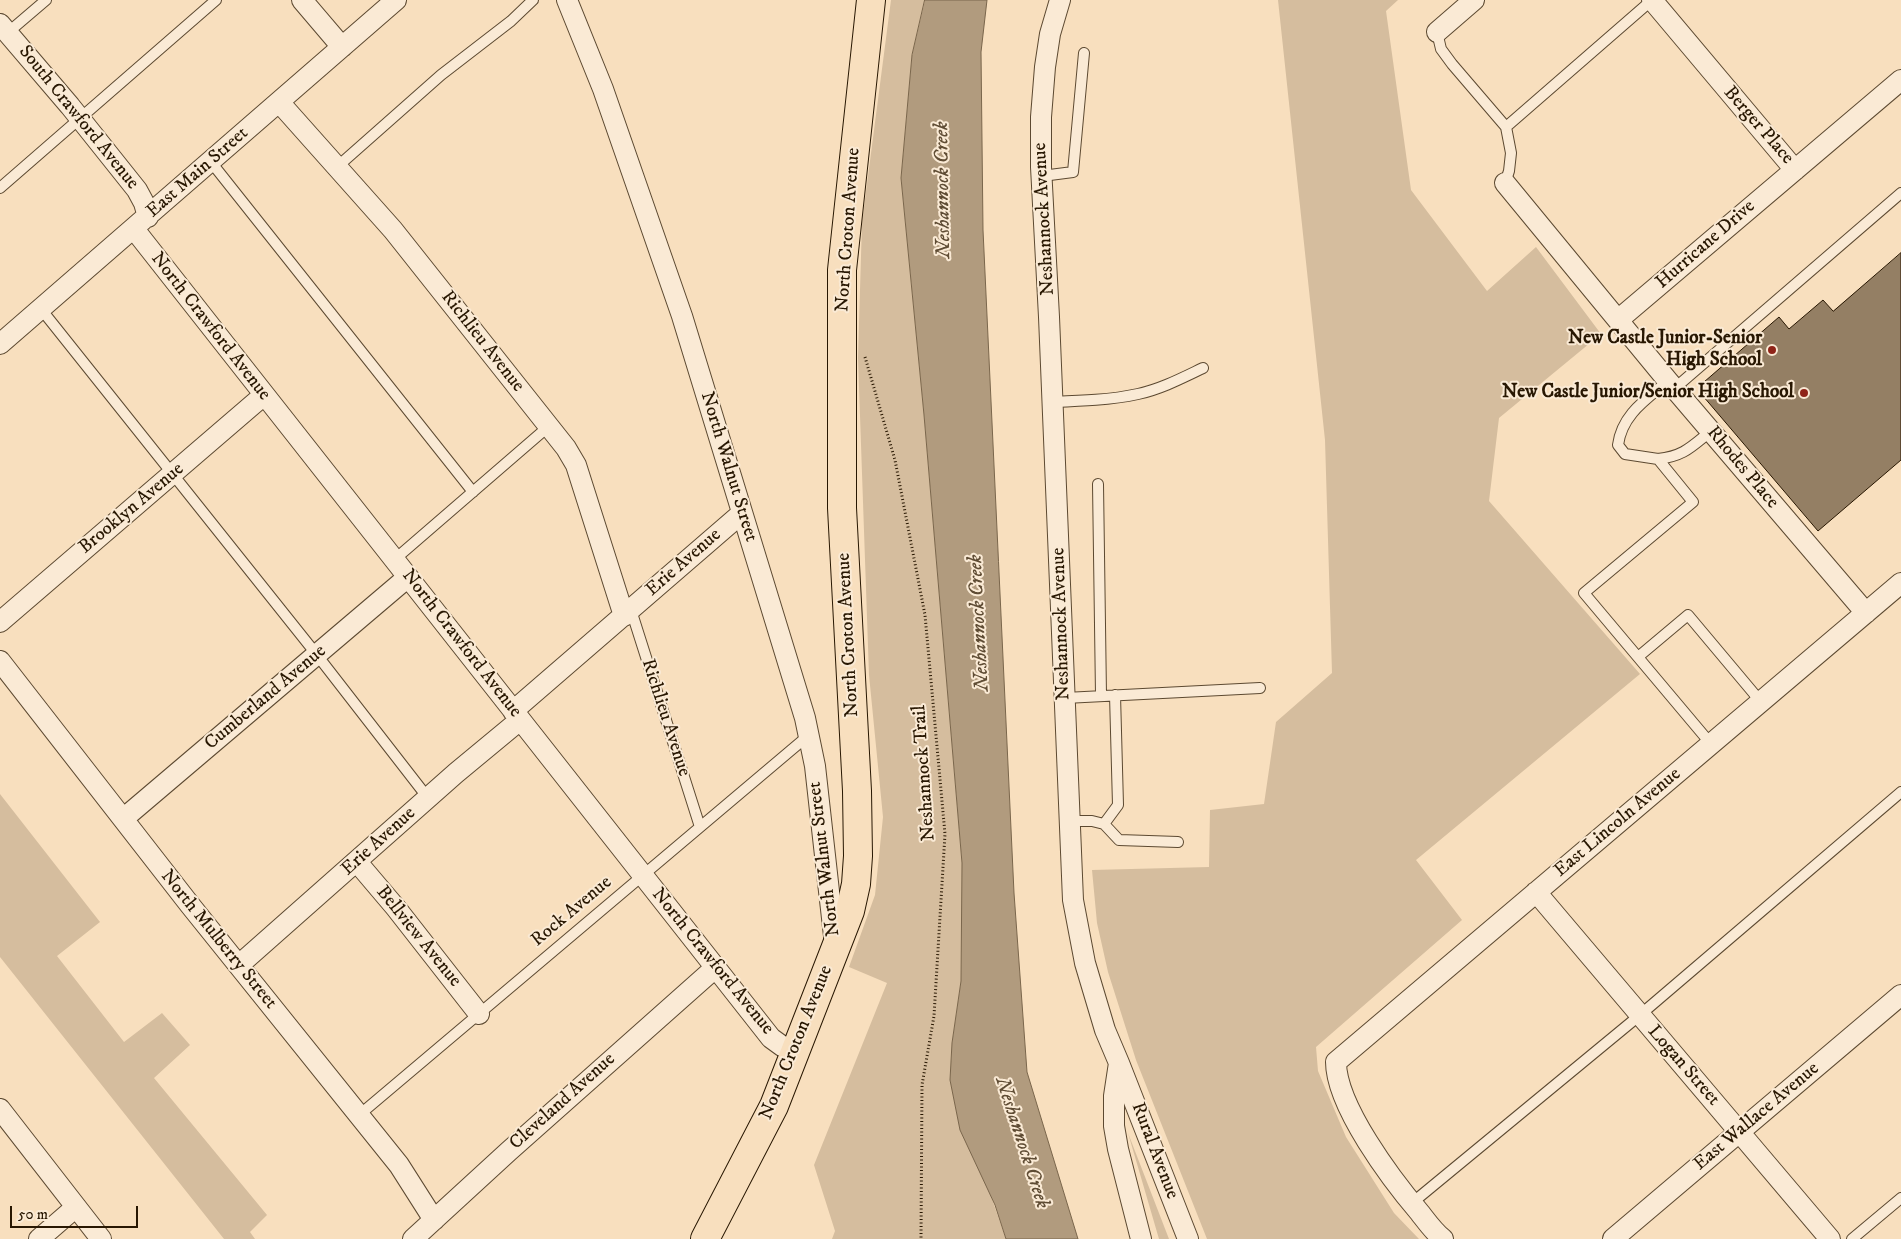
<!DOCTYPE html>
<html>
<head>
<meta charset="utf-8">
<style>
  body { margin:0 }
  #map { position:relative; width:1901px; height:1239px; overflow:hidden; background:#f8dfbe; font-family:"IM FELL DW Pica",serif }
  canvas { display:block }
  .scale { position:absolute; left:10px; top:1206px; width:128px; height:22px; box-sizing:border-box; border:2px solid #281702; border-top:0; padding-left:6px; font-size:15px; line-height:18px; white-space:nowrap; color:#281702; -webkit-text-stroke:4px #faead5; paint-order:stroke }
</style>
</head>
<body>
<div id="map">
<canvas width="1901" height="1239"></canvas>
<div class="scale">50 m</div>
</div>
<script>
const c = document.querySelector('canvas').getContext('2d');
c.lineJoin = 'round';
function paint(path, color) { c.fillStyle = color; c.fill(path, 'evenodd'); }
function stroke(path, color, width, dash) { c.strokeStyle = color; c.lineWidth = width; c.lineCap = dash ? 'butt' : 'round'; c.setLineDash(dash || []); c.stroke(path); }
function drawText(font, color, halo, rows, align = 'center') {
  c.font = font + ' "IM FELL DW Pica",serif'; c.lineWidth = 4; c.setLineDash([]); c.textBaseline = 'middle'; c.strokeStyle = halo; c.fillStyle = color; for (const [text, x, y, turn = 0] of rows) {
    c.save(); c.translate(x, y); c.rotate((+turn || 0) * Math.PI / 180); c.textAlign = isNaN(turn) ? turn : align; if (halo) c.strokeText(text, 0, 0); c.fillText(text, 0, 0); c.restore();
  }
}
paint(new Path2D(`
  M891 0H925L912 55 901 178 924 415 962 863 961 981 952 1043 950 1080 1006 1239H832L835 1231 814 1165 887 983 849 967 875 895 883 817 869 675 858 358 862 222Z
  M1278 0H1398L1386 11 1411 190 1487 291 1536 247 1601 334 1499 418 1489 501 1640 674 1416 860 1462 920 1316 1047 1318 1071 1346 1137 1394 1213 1419 1239H1207L1136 1060 1108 972 1097 923 1092 870 1209 867 1210 810 1264 804 1276 722 1332 673 1325 440Z
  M0 794 100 922 57 956 124 1042 162 1013 190 1045 154 1078 267 1215 250 1232 255 1239H224L0 957Z
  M1128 1133 1169 1239H1159Z`), '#d5bd9e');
const water = new Path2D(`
  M925 0H987L981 52 983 230 1014 893 1027 1072 1078 1239H1006L995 1205 960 1130 950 1080 952 1043 961 981 962 863 924 415 901 178 912 55Z`);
paint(water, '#b19b7e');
stroke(water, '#7a664c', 1);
const building = new Path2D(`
  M1901 253V460L1818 531 1703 396 1710 389 1704 382 1779 317 1789 329 1823 300 1833 311Z`);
paint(building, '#947f64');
stroke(building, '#281702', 1);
const lane = new Path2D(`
  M1437 32 1441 49 1452 64 1506 127 1511 153 1509 171 1505 183
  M5 35 46 0
  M1506 127 1652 0
  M211 162 473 492
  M337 167 441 75 511 21 533 0
  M1042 176 1073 172 1084 53
  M0 188 216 0
  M41 309 317 655 428 798
  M1675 388 1901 193
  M1053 402C1081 401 1110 400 1138 394 1161 389 1182 378 1203 368
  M1711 431C1691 447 1684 456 1658 459L1693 502 1584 593 1711 744
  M1658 459 1625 454 1618 445C1622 414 1647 399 1668 381
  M1098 484 1101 695
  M394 560 549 426
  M631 610 700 827
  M1638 657 1688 615 1761 702
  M1065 698 1260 688
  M1069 821H1092L1104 824 1118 805 1115 695
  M1104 824 1119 840 1178 842
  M358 1116 809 735
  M1412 1203 1640 1015 1901 792
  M1852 1239 1901 1198`);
const street = new Path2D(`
  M302 0 342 47
  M567 0 603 89 682 316 805 718 815 766 835 945
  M1060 0 1050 34 1045 67 1041 117V167L1049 317 1073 900 1085 963 1105 1030 1119 1063 1114 1096V1126L1118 1149 1141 1239
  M1652 0 1795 170
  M0 24 70 106 137 190 144 203 148 217
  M1437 32 1474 0
  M279 102 393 230 566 448 576 465 624 616
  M1505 183 1668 381 1866 613
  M134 229 771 1038 782 1046 796 1050
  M1618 320 1901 80
  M0 344 396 0
  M0 622 264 395
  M0 661 190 905 399 1165 434 1220
  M513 711 742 513
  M123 819 408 577
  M357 862 396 908 479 1014
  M1536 892 1830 1239
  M239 965 456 773 520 720
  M1119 1063 1188 1239
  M0 1109 101 1239
  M39 1239 76 1207
  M413 1239 509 1151 715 968
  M1443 1239C1434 1232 1427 1222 1420 1213 1392 1180 1336 1106 1336 1062L1901 583
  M1613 1239 1901 995`);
const primary = new Path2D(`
  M705 1239 774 1106 850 911 856 884 858 856 857 791 842 508V270L871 0`);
stroke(lane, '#5c4931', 12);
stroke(street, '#5c4931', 22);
stroke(primary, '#281702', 30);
stroke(new Path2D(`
  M865 357 895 460 925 615 945 834 934 1016 922 1085 921 1239`), '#281702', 3, [1, 2.5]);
stroke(lane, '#faead5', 10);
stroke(street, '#faead5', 20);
stroke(primary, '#f8dfbe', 28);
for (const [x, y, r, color] of [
  [1772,350,5,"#8f2418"],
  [1804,393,5,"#8f2418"]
]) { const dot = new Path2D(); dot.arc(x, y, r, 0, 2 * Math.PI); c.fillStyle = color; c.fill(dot); stroke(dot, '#faead5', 2); }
drawText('19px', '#281702', '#faead5', [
  ["South Crawford Avenue",78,118,51],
  ["Berger Place",1758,126,49],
  ["East Main Street",198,173,-41],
  ["Neshannock Avenue",1045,219,-93],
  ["North Croton Avenue",849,230,-86],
  ["Hurricane Drive",1706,245,-41],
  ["North Crawford Avenue",210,327,52],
  ["Richlieu Avenue",482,342,52],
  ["North Walnut Street",728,467,73],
  ["Rhodes Place",1742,468,50],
  ["Brooklyn Avenue",132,509,-40],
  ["Erie Avenue",684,563,-41],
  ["Neshannock Avenue",1062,624,-92],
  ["North Croton Avenue",849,635,-93],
  ["North Crawford Avenue",461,644,52],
  ["Cumberland Avenue",266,698,-40],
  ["Richlieu Avenue",665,718,72],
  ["Neshannock Trail",925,773,-94],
  ["East Lincoln Avenue",1618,823,-40],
  ["Erie Avenue",379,842,-42],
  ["North Walnut Street",825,859,-97],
  ["Rock Avenue",572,912,-40],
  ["Bellview Avenue",418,937,51],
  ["North Mulberry Street",218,940,51],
  ["North Crawford Avenue",712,962,51],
  ["North Croton Avenue",797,1043,-68],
  ["Logan Street",1683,1066,49],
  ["Cleveland Avenue",563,1102,-42],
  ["East Wallace Avenue",1757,1117,-40],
  ["Rural Avenue",1154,1151,69]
]);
drawText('bold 19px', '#281702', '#faead5', [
  ["New Castle Junior-Senior",1762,339],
  ["High School",1762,361],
  ["New Castle Junior/Senior High School",1794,393]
], 'right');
drawText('italic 20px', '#5f4c34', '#faead5', [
  ["Neshannock Creek",944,190,-91],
  ["Neshannock Creek",980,623,-93],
  ["Neshannock Creek",1021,1143,72]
]);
</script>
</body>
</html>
